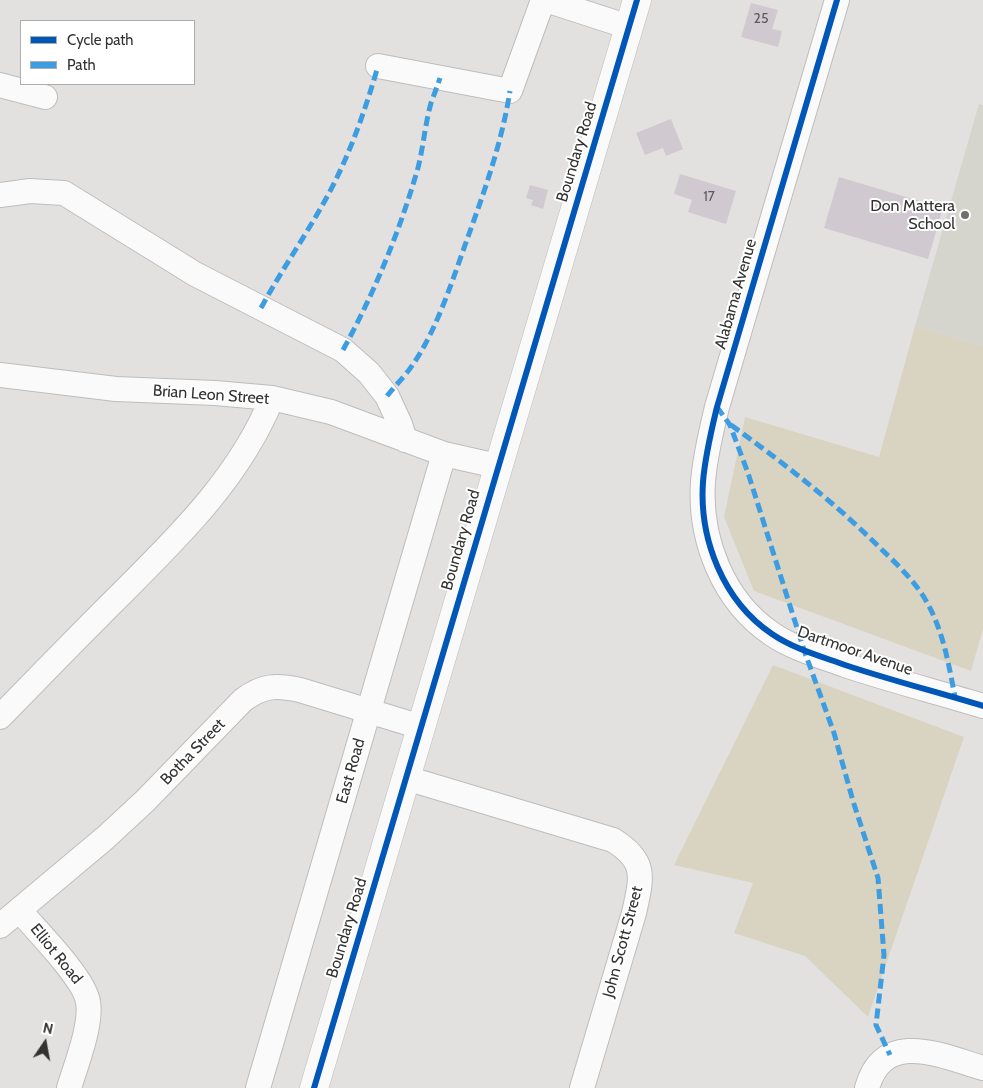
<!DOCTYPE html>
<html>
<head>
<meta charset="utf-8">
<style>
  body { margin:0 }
  #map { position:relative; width:983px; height:1088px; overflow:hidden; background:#e2e1e0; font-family:Cabin,sans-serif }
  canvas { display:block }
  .legend { position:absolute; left:20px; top:20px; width:175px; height:65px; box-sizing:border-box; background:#fff; border:1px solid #adadad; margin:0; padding:6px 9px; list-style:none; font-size:15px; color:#323231 }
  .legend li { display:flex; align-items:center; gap:10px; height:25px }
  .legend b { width:25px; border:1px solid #adadad }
  .north { position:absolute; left:20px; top:1018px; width:50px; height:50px; -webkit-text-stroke:4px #fff; paint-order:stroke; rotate:12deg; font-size:14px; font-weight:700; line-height:20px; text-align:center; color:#323231 }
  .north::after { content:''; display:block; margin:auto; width:18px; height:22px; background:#323231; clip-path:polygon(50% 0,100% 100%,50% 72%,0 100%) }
</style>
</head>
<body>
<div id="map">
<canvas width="983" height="1088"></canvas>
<ul class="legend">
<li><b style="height:6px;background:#0057b8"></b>Cycle path</li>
<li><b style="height:6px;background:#3e9de1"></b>Path</li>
</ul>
<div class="north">N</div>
</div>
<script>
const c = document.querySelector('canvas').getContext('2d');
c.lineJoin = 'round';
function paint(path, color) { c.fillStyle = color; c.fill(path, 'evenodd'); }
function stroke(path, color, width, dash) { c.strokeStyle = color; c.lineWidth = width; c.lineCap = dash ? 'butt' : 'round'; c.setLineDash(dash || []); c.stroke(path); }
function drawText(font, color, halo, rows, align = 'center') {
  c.font = font + ' Cabin,sans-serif'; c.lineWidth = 4; c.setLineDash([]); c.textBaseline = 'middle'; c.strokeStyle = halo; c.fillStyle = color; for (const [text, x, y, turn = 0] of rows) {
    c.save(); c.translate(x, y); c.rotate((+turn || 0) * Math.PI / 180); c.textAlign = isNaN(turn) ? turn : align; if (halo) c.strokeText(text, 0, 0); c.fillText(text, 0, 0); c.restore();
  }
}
paint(new Path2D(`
  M979 104 983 105V346L915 326Z`), '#d5d4cd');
paint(new Path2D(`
  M915 326 983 346V629L971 671 754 591 724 517 745 417 879 457Z
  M773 665 964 737 868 1017 805 956 734 933 753 883 674 865Z`), '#d9d4c1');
paint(new Path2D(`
  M751 3 778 10 772 29 782 31 778 47 741 37Z
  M671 119 683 149 666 156 663 148 645 155 636 133Z
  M680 174 736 191 726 224 688 212 692 200 674 194Z
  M839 177 943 208 928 259 824 228Z
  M530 185 548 190 543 209 531 205 533 200 526 198Z`), '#d0c9cf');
const minor = new Path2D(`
  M546 0 629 27
  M837 0 717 407C711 432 705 456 703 482 699 539 723 601 772 634 794 649 820 656 845 665 890 680 937 692 983 706
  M378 66 510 91 543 0
  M0 85 45 97
  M0 195 30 191 64 193 195 274 343 350 369 373 387 396 400 424 405 440
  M0 375 116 389 215 393 272 398 331 412 444 454 497 466
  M0 717C37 679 74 641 112 603 173 542 239 480 272 398
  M406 778 613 840C647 861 642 877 634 913L582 1088
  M20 911C36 930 85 979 88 1002 92 1025 76 1065 69 1088
  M0 926 105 838 145 801 243 700C263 685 276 685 300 690L421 727
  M258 1088 444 454
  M867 1088C884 1028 942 1056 983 1068`);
const tertiary = new Path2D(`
  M314 1088 637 0`);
stroke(minor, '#bebdbc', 26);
stroke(tertiary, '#bebdbc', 29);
stroke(minor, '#fbfafa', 24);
stroke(tertiary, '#fbfafa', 28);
stroke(new Path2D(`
  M261 308C282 269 307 234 328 195 350 154 365 111 378 66
  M343 350C373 295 397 238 415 178 423 154 424 128 431 103 434 95 437 87 440 78
  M387 396C394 387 402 379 409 370 437 332 453 278 469 234 486 187 502 141 510 91
  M717 407 730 425 748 473 804 650 834 733 853 801 878 878 884 955 876 1025 890 1055
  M731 425C782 462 833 501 878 546 897 564 917 583 929 606 944 635 949 666 955 697`), '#3e9de1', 5, [10, 5]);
stroke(new Path2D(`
  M837 0 717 407C711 432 705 456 703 482 699 539 723 601 772 634 794 649 820 656 845 665 890 680 937 692 983 706
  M314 1088 637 0`), '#0057b8', 6);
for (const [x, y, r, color] of [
  [965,215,5,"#706f6e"]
]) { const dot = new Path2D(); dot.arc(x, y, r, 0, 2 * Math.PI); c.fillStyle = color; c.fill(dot); stroke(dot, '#fff', 2); }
drawText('14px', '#5c5a5b', null, [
  ["25",761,19],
  ["17",709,197]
]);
drawText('16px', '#323231', '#fff', [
  ["Boundary Road",577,152,-73],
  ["Alabama Avenue",736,294,-74],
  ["Brian Leon Street",211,395,4],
  ["Boundary Road",461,540,-74],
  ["Dartmoor Avenue",855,651,19],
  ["Botha Street",193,752,-46],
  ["East Road",351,771,-74],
  ["Boundary Road",347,928,-73],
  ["John Scott Street",623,942,-75],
  ["Elliot Road",56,954,51]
]);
drawText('16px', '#323231', '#fff', [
  ["Don Mattera",955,206],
  ["School",955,224]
], 'right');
</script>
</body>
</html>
